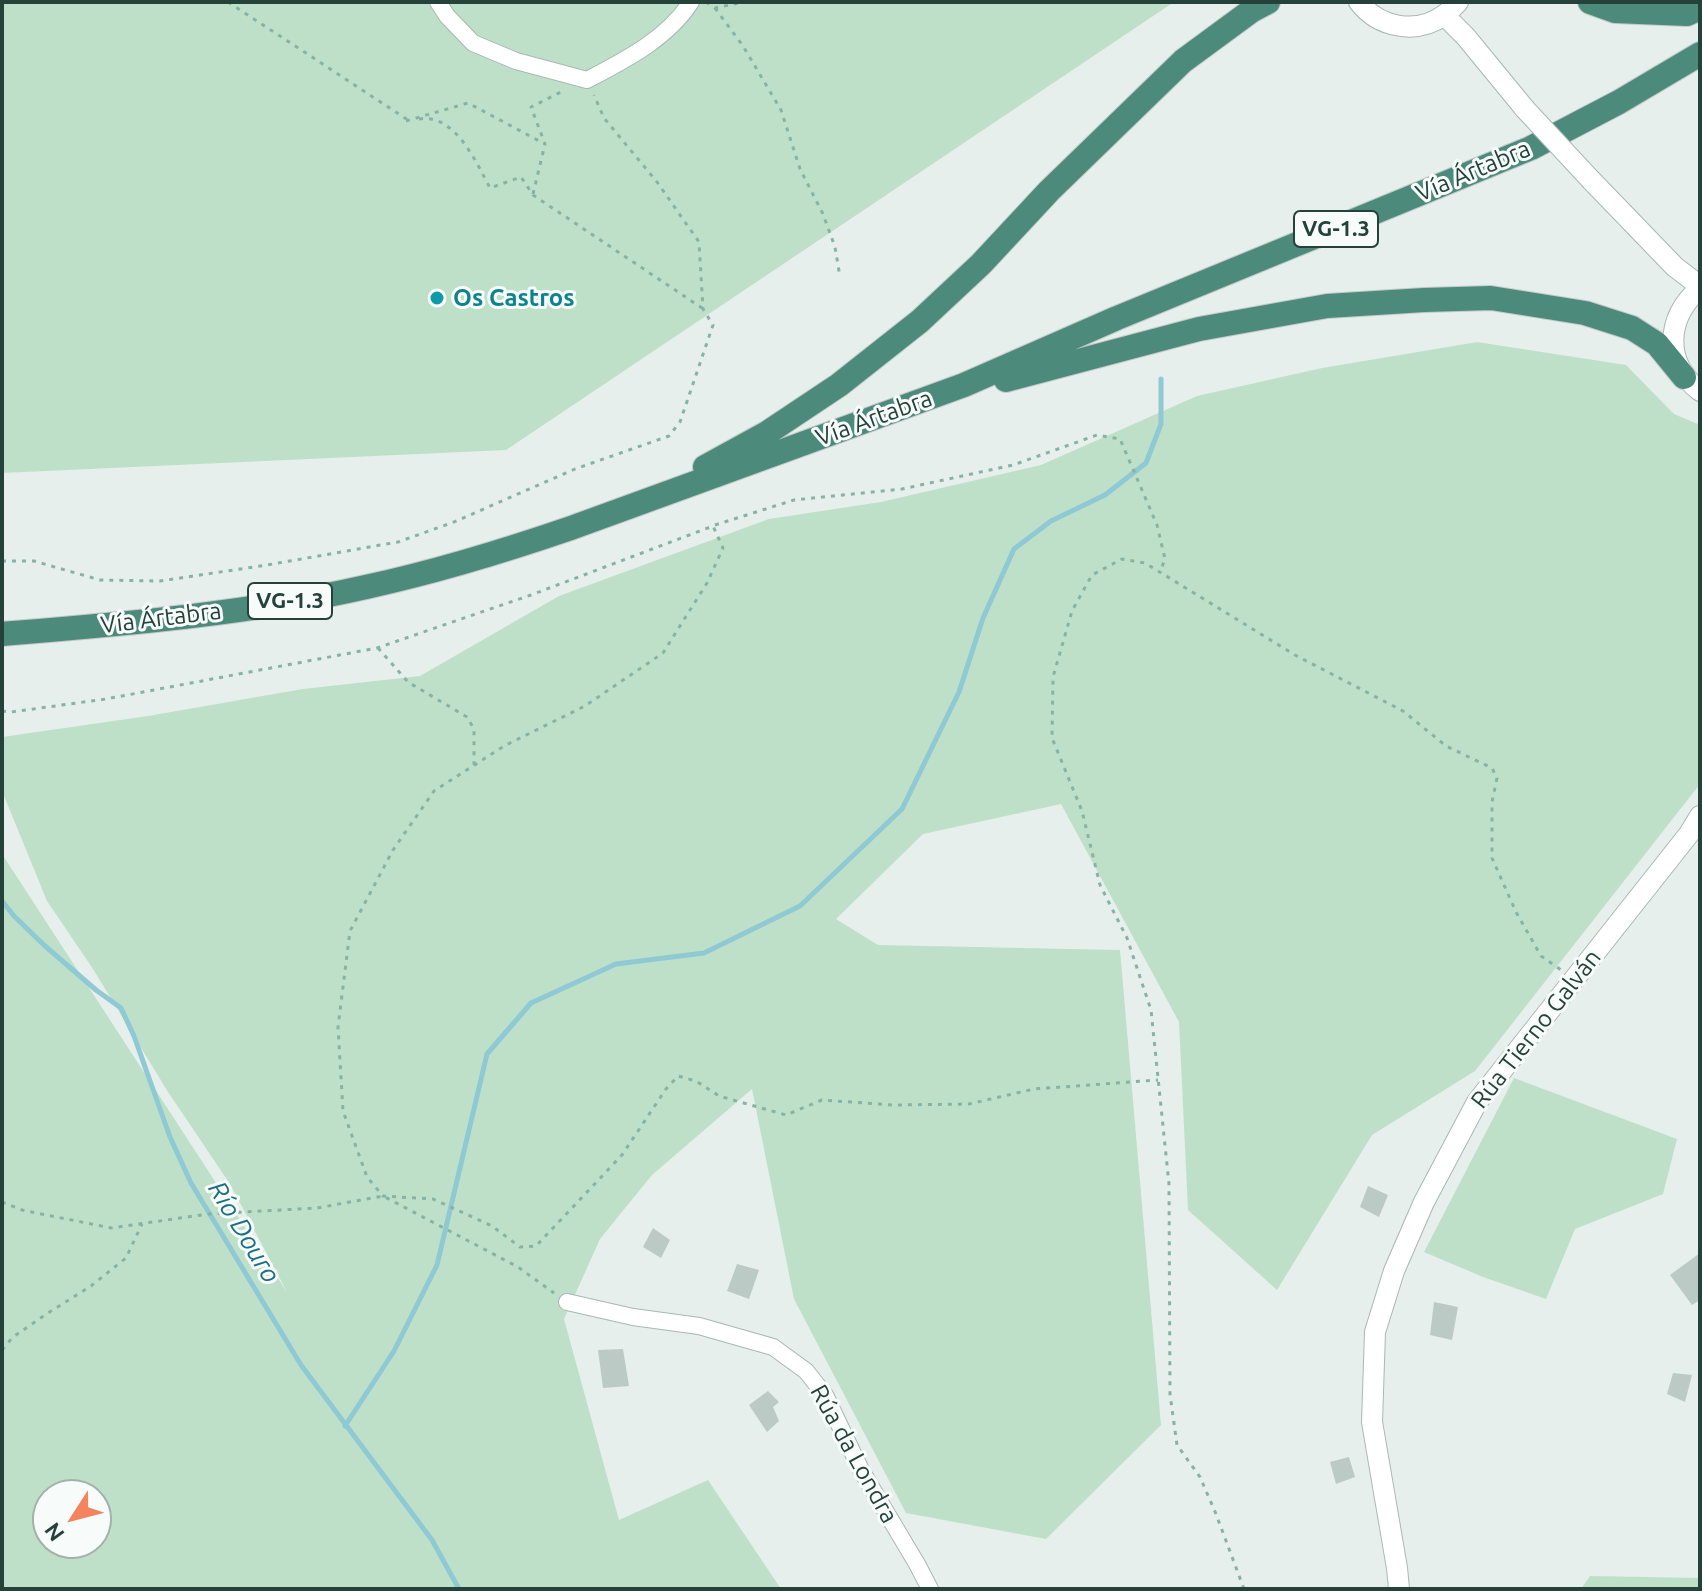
<!DOCTYPE html>
<html>
<head>
<meta charset="utf-8">
<style>
  body { margin:0 }
  #map { position:relative; width:1702px; height:1591px; overflow:hidden; background:#e6efeb; font-family:Ubuntu,sans-serif }
  canvas { display:block }
  .frame { position:absolute; inset:0; border:4px solid #24423a; pointer-events:none }
  .north { position:absolute; left:32px; top:1479px; width:80px; height:80px; box-sizing:border-box; background:#f7fbf9; border:2px solid #a3b1ad; border-radius:50%; rotate:234deg; font-size:22px; font-weight:700; line-height:32px; text-align:center; color:#24423a }
  .north::after { content:''; display:block; margin:auto; width:28px; height:36px; background:#f4845f; clip-path:polygon(50% 0,100% 100%,50% 72%,0 100%) }
</style>
</head>
<body>
<div id="map">
<canvas width="1702" height="1591"></canvas>
<div class="frame"></div>
<div class="north">N</div>
</div>
<script>
const c = document.querySelector('canvas').getContext('2d');
c.lineJoin = 'round';
function paint(path, color) { c.fillStyle = color; c.fill(path, 'evenodd'); }
function stroke(path, color, width, dash) { c.strokeStyle = color; c.lineWidth = width; c.lineCap = dash ? 'butt' : 'round'; c.setLineDash(dash || []); c.stroke(path); }
function drawText(font, color, halo, rows, align = 'center') {
  c.font = font + ' Ubuntu,sans-serif'; c.lineWidth = 6; c.setLineDash([]); c.textBaseline = 'middle'; c.strokeStyle = halo; c.fillStyle = color; for (const [text, x, y, turn = 0] of rows) {
    c.save(); c.translate(x, y); c.rotate((+turn || 0) * Math.PI / 180); c.textAlign = isNaN(turn) ? turn : align; if (halo) c.strokeText(text, 0, 0); c.fillText(text, 0, 0); c.restore();
  }
}
paint(new Path2D(`
  M2 2H1174L506 450 2 473Z
  M1477 342 1626 365 1674 414 1700 425V784L1475 1071 1372 1135 1277 1290 1188 1210 1179 1022 1061 804 923 834 836 919 878 945 1120 950 1161 1425 1046 1539 906 1513 794 1299 752 1089 652 1175 600 1239 564 1319 619 1520 708 1480 781 1589H2V854L287 1292 230 1184 168 1092 93 969 47 901 2 791V737L148 716 303 689 420 676 559 596 769 519 881 502 1041 465 1197 396 1322 368ZM48 1495H96V1543H48Z
  M1514 1078 1677 1139 1663 1194 1575 1229 1546 1299 1483 1277 1424 1252Z
  M1590 1576 1700 1578V1589H1581Z`), '#bfe0c8');
stroke(new Path2D(`
  M2 901 14 916 45 946 96 990 121 1008 134 1036 170 1137 191 1183 301 1365 432 1540 459 1589
  M345 1426 394 1351 437 1265 487 1054 531 1003 616 964 704 953 800 906 902 809 959 692 983 618 1014 549 1051 521 1105 495 1146 463 1161 424V379`), '#8ec9d4', 5);
paint(new Path2D(`
  M1368 1186 1388 1195 1379 1217 1360 1207Z
  M653 1228 670 1240 661 1258 643 1247Z
  M1700 1253V1300L1692 1305 1670 1275Z
  M737 1264 759 1270 749 1299 727 1291Z
  M1434 1302 1458 1307 1452 1340 1430 1335Z
  M623 1349 629 1386 603 1388 598 1350Z
  M1673 1373 1692 1375 1685 1402 1667 1394Z
  M768 1391 779 1402 773 1407 779 1421 767 1432 749 1405Z
  M1349 1457 1355 1477 1336 1484 1330 1462Z`), '#bbcac4');
const minor = new Path2D(`
  M438 2 447 16 473 43 516 61 587 80C625 60 667 39 691 2
  M567 1302 633 1317 699 1326 773 1347 806 1371 825 1395 861 1470 917 1564 930 1589`);
const tertiary = new Path2D(`
  M1359 2C1379 28 1417 35 1444 15 1449 12 1454 6 1458 2
  M1444 15 1466 37 1525 109
  M1591 180 1675 267 1700 286
  M1700 288C1666 318 1663 362 1700 391
  M1399 1589 1397 1568 1372 1422 1375 1332 1394 1271 1424 1202 1477 1102 1689 834 1700 816`);
const trunk = new Path2D(`
  M1590 2 1615 11 1687 14 1700 8
  M1006 380 1199 329 1327 306 1424 300 1491 298 1585 313 1632 328 1657 344 1684 377
  M705 467 767 433 839 385 920 321 981 264 1049 191 1183 61 1251 11 1268 2
  M2 634C123 624 247 614 366 587 435 572 504 551 571 528L964 385 1117 318 1531 148 1619 102 1700 54`);
stroke(minor, '#a8b8b2', 18);
stroke(tertiary, '#a8b8b2', 22);
stroke(trunk, '#c2cac8', 26);
stroke(new Path2D(`
  M228 2 408 120
  M706 2 715 8 744 2
  M715 8 743 46 781 110 800 169 823 214 835 247 840 277
  M419 119C455 113 476 162 490 188L521 177 533 195 702 308
  M406 121 468 103 545 144 531 107 563 91
  M533 194 545 144
  M715 525 794 500 902 489 1013 465 1097 435 1120 439 1157 525 1165 559 1160 572
  M2 561H34L100 580 160 581 267 565 398 542 454 522 575 469 669 436 680 422 713 325 703 309 699 242 657 182 604 118 594 95
  M378 648 408 682 467 717 474 729V765
  M2 711 11 712 106 699 377 648 531 595 713 526 723 548 707 583 663 653 585 706 504 746 434 791 393 850 350 931 338 1027 343 1111 367 1177 383 1196 433 1199 492 1226 520 1247 536 1246 622 1155 666 1089 678 1076 696 1081 719 1096 786 1115 822 1100 893 1105 969 1104 1034 1089 1158 1080
  M2 1202 22 1210 111 1228 208 1214 317 1208 383 1196 518 1267 554 1293
  M2 1350 13 1337 48 1313 91 1286 126 1258 142 1224
  M1244 1589 1216 1514 1200 1477 1177 1445 1170 1394 1169 1184 1151 1010 1127 938 1100 885 1082 811 1052 738 1053 677 1072 611 1092 575 1122 559 1145 563 1295 655 1403 711 1446 746 1492 768 1497 778 1492 802V858L1516 912 1541 956 1561 970`), '#86b3a5', 3, [4, 6]);
stroke(minor, '#fff', 16);
stroke(tertiary, '#fff', 20);
stroke(trunk, '#4c8a7c', 24);
const tertiaryBridge = new Path2D(`
  M1525 109 1591 180`);
stroke(tertiaryBridge, '#a8b8b2', 22, []);
stroke(tertiaryBridge, '#fff', 20);
for (const [x, y, r, color] of [
  [437,298,8,"#0f9aa8"]
]) { const dot = new Path2D(); dot.arc(x, y, r, 0, 2 * Math.PI); c.fillStyle = color; c.fill(dot); stroke(dot, '#f7fbf9', 3); }
for (const [x, y, w] of [
  [1336,229,84],
  [290,601,84]
]) { const box = new Path2D(); box.roundRect(x - w / 2, y - 18, w, 36, 6); c.fillStyle = '#f7fbf9'; c.fill(box); stroke(box, '#24423a', 2); }
drawText('bold 22px', '#24423a', null, [
  ["VG-1.3",1336,229],
  ["VG-1.3",290,601]
]);
drawText('24px', '#24423a', '#f7fbf9', [
  ["Vía Ártabra",1473,171,-23],
  ["Vía Ártabra",874,418,-20],
  ["Vía Ártabra",161,618,-7],
  ["Rúa Tierno Galván",1536,1029,-52],
  ["Rúa da Londra",854,1454,61]
]);
drawText('bold 24px', '#0d838f', '#f7fbf9', [
  ["Os Castros",453,298]
], 'left');
drawText('italic 26px', '#1c6f80', '#f7fbf9', [
  ["Río Douro",244,1232,59]
]);
</script>
</body>
</html>
